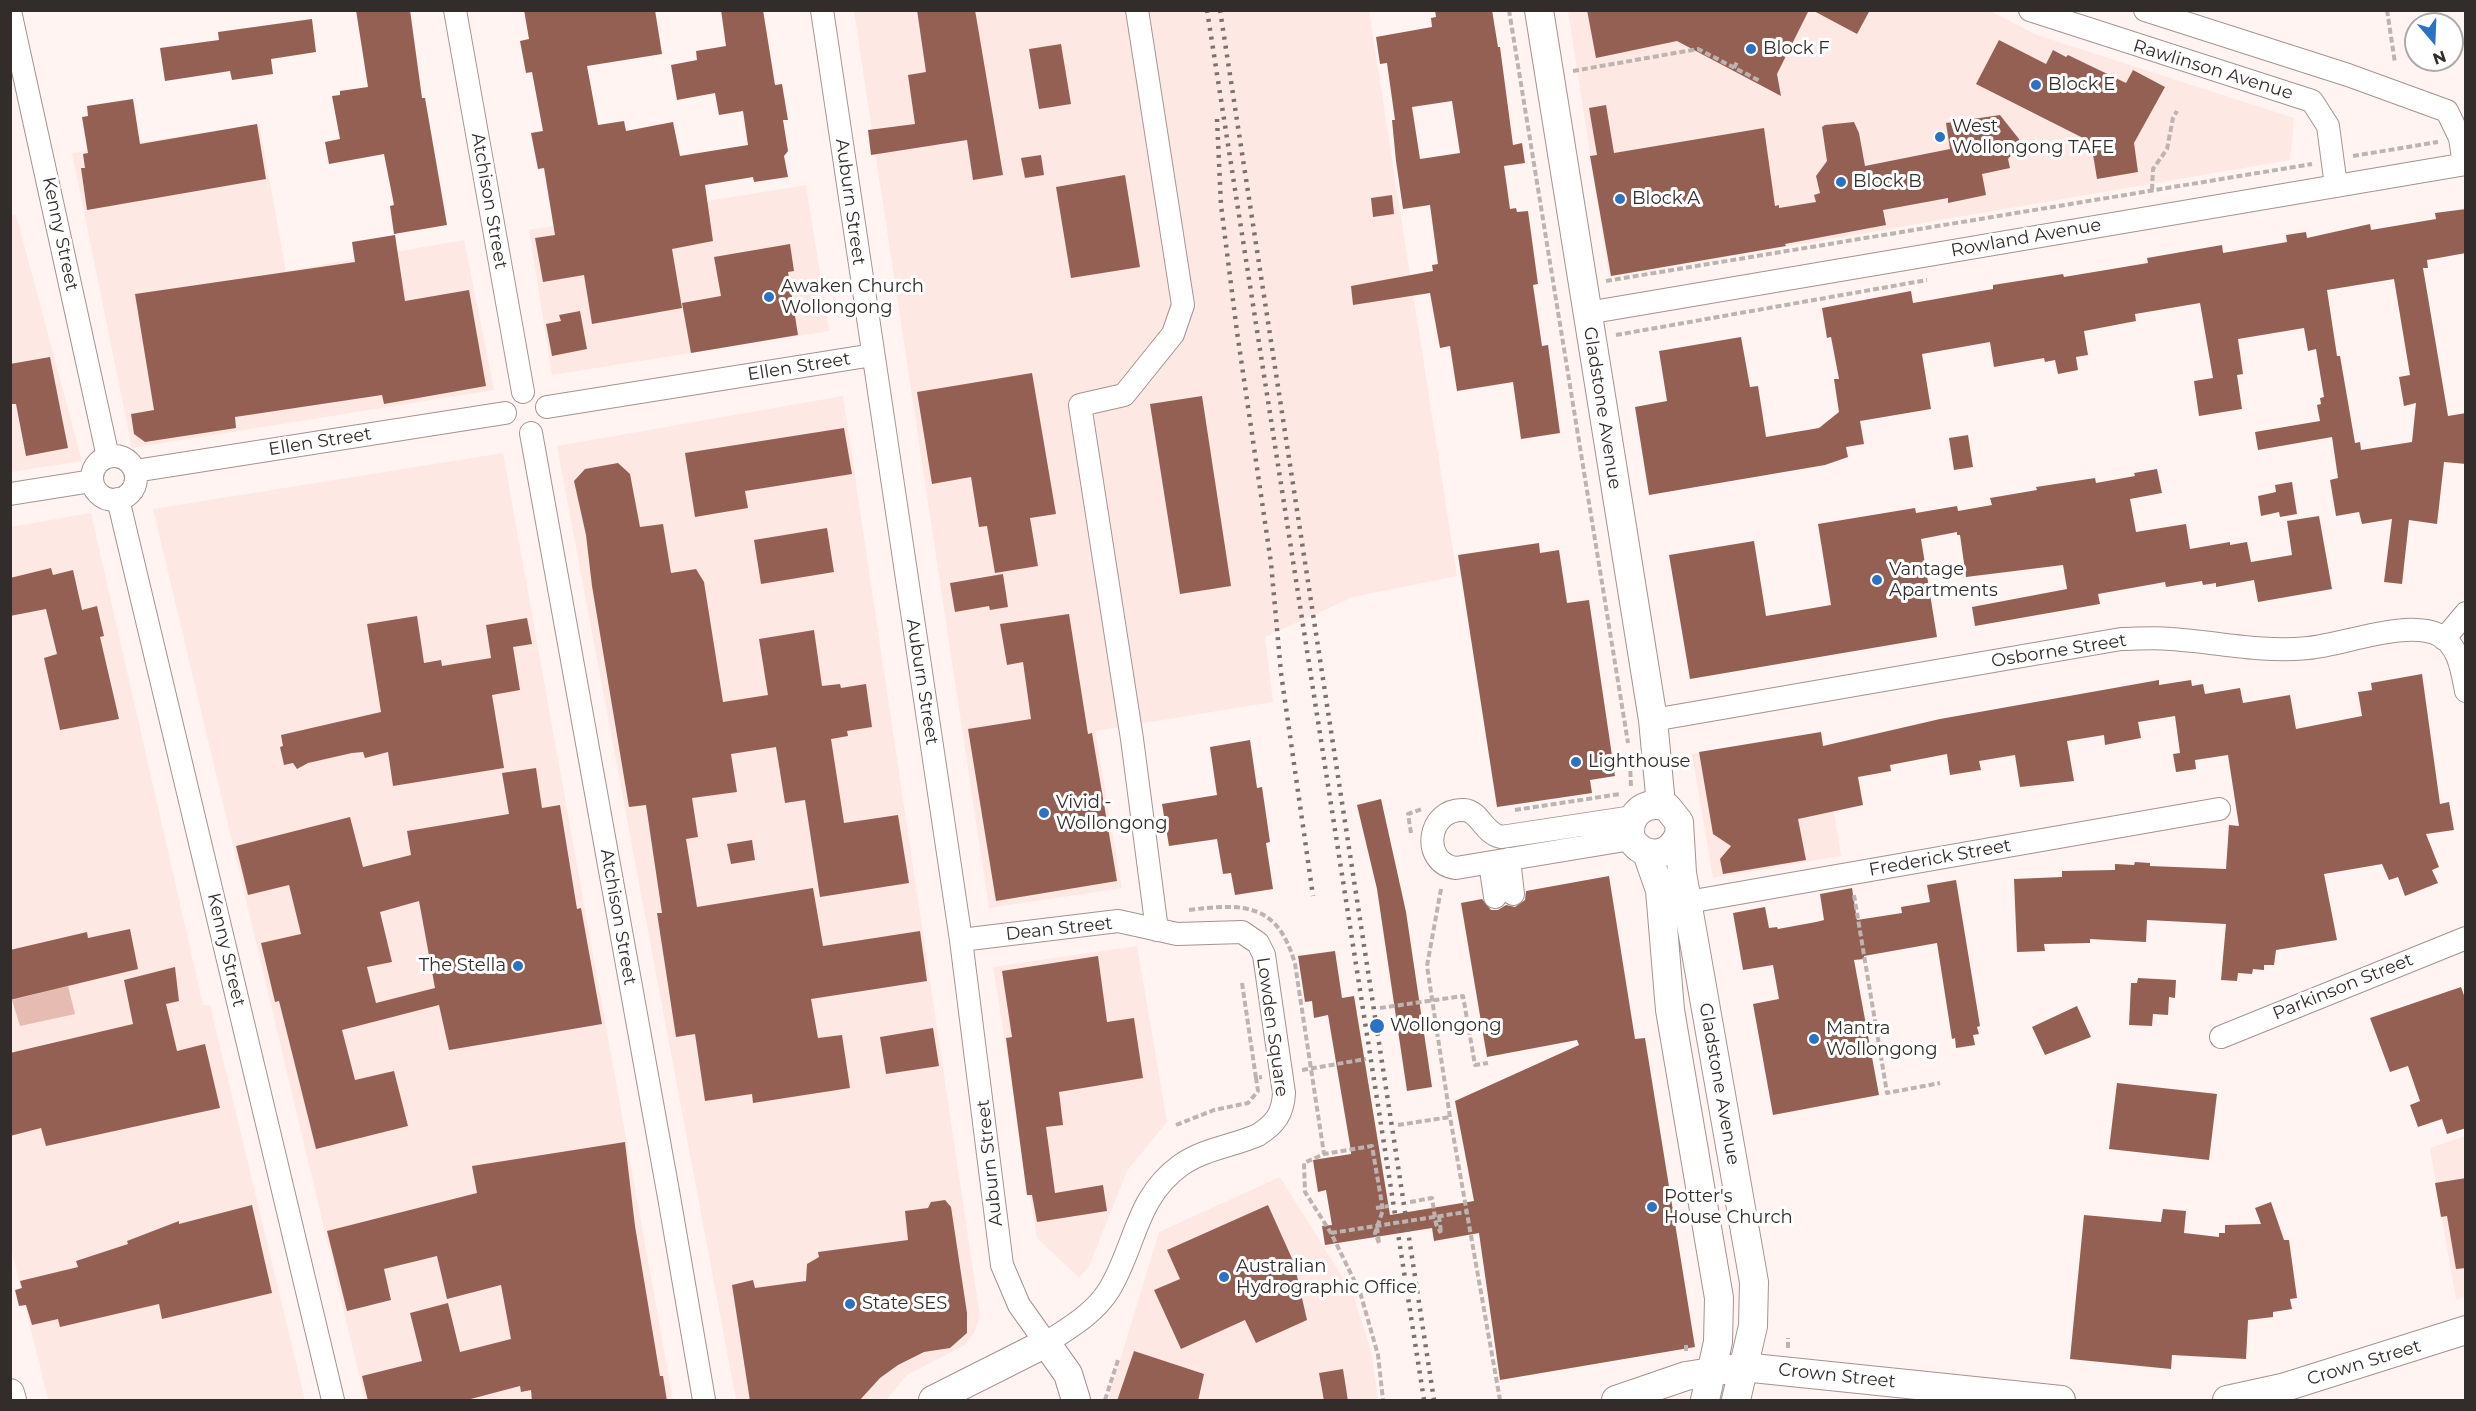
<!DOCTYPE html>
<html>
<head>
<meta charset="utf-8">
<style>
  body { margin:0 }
  #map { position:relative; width:2476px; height:1411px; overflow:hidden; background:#fff4f2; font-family:Montserrat,sans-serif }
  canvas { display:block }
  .frame { position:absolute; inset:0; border:12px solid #322c2a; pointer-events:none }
  .north { position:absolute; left:2404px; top:12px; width:60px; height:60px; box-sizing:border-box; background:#fff; border:2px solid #adabaa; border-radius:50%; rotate:161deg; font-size:16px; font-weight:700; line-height:24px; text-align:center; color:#322c2a }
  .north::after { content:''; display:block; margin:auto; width:21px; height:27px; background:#2c72c3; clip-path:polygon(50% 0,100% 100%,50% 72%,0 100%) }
</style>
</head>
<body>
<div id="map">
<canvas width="2476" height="1411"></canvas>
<div class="frame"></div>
<div class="north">N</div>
</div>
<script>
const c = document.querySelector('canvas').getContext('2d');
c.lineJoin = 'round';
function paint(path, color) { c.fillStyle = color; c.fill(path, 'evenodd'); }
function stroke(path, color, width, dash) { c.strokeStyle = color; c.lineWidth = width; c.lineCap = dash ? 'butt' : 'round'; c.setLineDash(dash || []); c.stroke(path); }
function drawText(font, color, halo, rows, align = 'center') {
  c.font = font + ' Montserrat,sans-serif'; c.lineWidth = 6; c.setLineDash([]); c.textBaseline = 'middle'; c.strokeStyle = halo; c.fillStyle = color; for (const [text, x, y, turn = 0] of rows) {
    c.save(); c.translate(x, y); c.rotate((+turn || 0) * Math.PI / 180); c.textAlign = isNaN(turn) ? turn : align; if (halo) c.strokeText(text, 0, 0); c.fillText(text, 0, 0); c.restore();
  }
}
paint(new Path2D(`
  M854 11H1369L1457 576 1353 597 1265 637 1273 702 1095 731 1122 888 989 908Z
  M1568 11H1990L2037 35 2294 118 2290 160 1609 277Z
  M259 124 286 271 464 240 494 390 132 448 72 153Z
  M806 185 829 331 552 375 529 230Z
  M16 215 82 461 11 472 10 216Z
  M843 396 980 1317 974 1333 965 1345 907 1375 886 1400H736L557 446Z
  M503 453 673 1400H365L153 509Z
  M91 513 203 1005H210L305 1400H48L10 1244V527Z
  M1821 732 1841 856 1713 878 1692 754Z
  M1137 946 1167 1122 1127 1171 1089 1266 1079 1278 1037 1238 993 967Z
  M2465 1136V1297L2456 1300 2430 1148Z
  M1280 1177 1353 1294 1372 1354 1378 1400H1108L1159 1232Z`), '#fde8e3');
paint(new Path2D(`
  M68 986 75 1014 20 1026 12 1000Z`), '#e6bbb1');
paint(new Path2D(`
  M356 10H410L422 98H425L447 225 394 234 390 206 394 205 384 154 329 164 325 142 340 139 332 96 340 95V91L368 87Z
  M524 10H655L662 54 587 66 598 125 624 121 626 131 673 122 680 156 748 145 743 111 719 115 715 93 677 100 671 65 697 60 696 51 726 46 721 10H763L775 85 782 84 788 120H783L788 151 784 156 788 177 754 182 753 177 705 185 713 241 672 249 682 308 592 324 584 275 543 282 535 238 555 235 544 168 538 169 531 133 543 131 532 72 526 73 520 41 529 39Z
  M917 10H975L1003 175 973 180 967 140 871 155 868 130 915 124 908 75 926 72Z
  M1435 10H1492L1498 47H1500L1513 145 1522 143 1525 163 1504 166 1510 209 1516 208 1517 212 1528 211 1538 284 1533 285 1542 346 1548 345 1560 433 1521 439 1513 382 1457 391 1450 346 1440 348 1430 293 1353 305 1351 286 1433 271 1432 265 1438 264 1430 205 1403 209 1396 161 1392 120H1395L1387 63 1380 64 1376 37 1432 27 1431 18 1436 17ZM1452 101 1460 153 1420 159 1412 107Z
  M1587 10H1809L1777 74 1781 96 1677 41 1596 58Z
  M1812 10H1870L1857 34Z
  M312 19 316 52 271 59 273 74 232 80 230 71 165 81 160 48 219 40 218 32Z
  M1999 40 2046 64 2053 50 2066 57 2068 55 2126 83 2133 70 2165 87 2134 143 2138 172 2097 179 2091 142 1976 84Z
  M1061 44 1071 104 1039 109 1029 49Z
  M133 99 140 144 257 124 266 179 87 210 81 168H85L83 154 88 153 82 117 88 116 87 106Z
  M1606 105 1614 153 1764 128 1775 206 1779 205V208L1816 202 1814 195 1820 193 1816 176 1827 161 1822 127 1825 125 1854 122 1859 133 1865 166 1950 149 1946 123 2000 115 2019 139V145L2008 159 2010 168 1982 174 1986 195 1948 203V198L1883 210 1886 225 1785 244 1786 246 1611 276 1590 156 1597 155 1589 108Z
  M1041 155 1044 175 1025 178 1021 158Z
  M1125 175 1140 267 1071 278 1056 187Z
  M1392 195 1394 214 1373 217 1371 198Z
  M2466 209V253L2427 260 2428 268H2423L2448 416 2466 413V464L2444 462 2437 524 2409 520 2402 584 2384 582 2392 519 2362 524 2359 512 2336 516 2330 480 2338 478 2332 437 2258 450 2255 432 2320 421 2317 405 2321 404 2320 398 2324 397 2316 349 2308 351 2304 328 2238 339 2243 374 2237 375 2242 409 2199 416 2194 381 2213 378 2200 303 2135 314 2136 321 2084 331 2088 355 2076 357 2078 370 2058 374 2055 360 2045 362 2044 358 1994 367 1990 342 1922 354 1931 409 1860 421 1864 444 1846 447 1848 457 1825 465 1649 495 1635 407 1667 401 1659 351 1741 337 1750 387 1758 386 1766 437 1819 428 1839 412 1834 379H1839L1831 337 1827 338 1822 308 1911 291 1913 303 1993 289V285L2063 274 2064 277 2148 263 2147 258 2222 245 2223 253 2287 242 2286 235 2306 232 2307 238 2370 224 2371 230 2436 219 2435 213ZM2394 279 2410 375 2399 377 2404 406 2416 403 2412 442 2361 450 2360 442 2355 443 2340 356H2337L2327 290Z
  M395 235 405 301 469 290 486 386 384 404 382 395 235 417 236 428 145 442 134 434 131 414 154 410 135 294 355 262 352 242Z
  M790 244 794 271 788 272 798 335 691 353 682 303 721 296 714 257Z
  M580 311 587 349 552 356 546 324 561 321 559 315Z
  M50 357 68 448 26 456 16 404H10V364Z
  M1032 373 1056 514 1030 518 1038 566 995 573 987 526 979 527 971 477 932 484 917 392Z
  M1202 396 1231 586 1180 594 1150 404Z
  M844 428 852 474 745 491 748 508 695 517 685 453Z
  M1968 435 1973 467 1954 470 1949 438Z
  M618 463 630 474 640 527 663 524 671 573 696 569 704 582 723 702 768 695 759 639 814 630 822 686 840 684 841 688 866 684 872 727 847 731 848 736 831 739 844 823 898 815 909 883 820 897 805 800 785 803 776 747 731 754 737 792 692 798 698 837 686 839 697 907 813 888 823 946 920 931 927 981 811 999 818 1038 842 1035 850 1088 753 1103 752 1094 705 1101 695 1034 676 1037 657 913H662L646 805 629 807 592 586 586 535 574 481 585 469Z
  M2157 469 2162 493 2130 499 2136 532 2186 524 2190 549 2230 542V545L2247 542 2251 562 2292 555 2287 521 2319 516 2332 589 2258 602 2254 580 2216 587V583L2203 585 2202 581 2166 587 2165 582 2098 594 2100 604 1975 626 1972 607 2067 589 2063 565 1966 577 1960 535H1957V532L1921 539 1937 637 1690 679 1669 555 1754 541 1766 616 1831 605 1818 524 1915 508 1916 513 1957 506 1958 511 1992 505 1990 498 2037 490 2036 487 2095 478 2096 483 2135 476 2134 473Z
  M2292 482 2297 514 2280 517 2279 512 2261 516 2258 496 2276 492 2275 485Z
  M827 528 834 572 761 584 754 540Z
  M1539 543 1540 553 1559 550 1567 603 1589 600 1615 776 1590 780 1592 793 1497 807 1458 555Z
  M51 568 53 575 73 570 82 610 97 606 104 636 100 637 119 719 60 730 44 658 57 654 46 609 10 616V578Z
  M1003 574 1008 607 990 610 989 606 955 612 950 583Z
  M1069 614 1088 734 1092 733 1117 881 996 901 968 729 1031 719 1023 662 1007 665 1000 624Z
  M417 616 424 663 441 660 442 666 491 658 486 625 527 618 532 644 513 647 520 690 492 695 504 768 393 786 388 752 365 758 363 752 352 753 308 763 297 769 293 763 284 765 280 747 283 746 281 735 381 712 367 624Z
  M2422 674 2440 804 2449 802 2454 830 2426 834 2439 867 2432 870 2438 883 2405 896 2398 877 2389 880 2382 864 2324 874 2337 940 2276 950 2274 965H2264V970L2253 969 2252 974 2238 973 2237 981 2221 980 2226 924 2147 920 2146 942 2090 939V943L2044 944 2045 951 2017 952 2014 879 2062 877V871L2115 870V864L2134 865 2135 862 2150 863V866L2226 869 2229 825 2239 826 2228 755 2195 760 2196 769 2176 772 2173 754 2180 753 2175 716 2138 722 2141 738 2105 745 2104 735 2067 741 2074 781 2020 787 2015 755 1979 761 1981 770 1950 775 1947 754 1890 765 1891 771 1858 777 1863 805 1798 819 1806 860 1723 874 1720 859 1731 846 1713 834 1699 752 1821 732 1823 746 1940 719 2159 680V685L2191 680 2192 686 2203 684 2205 694 2240 688 2243 703 2290 695 2296 729 2362 716 2358 692 2372 690 2371 683Z
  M1250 740 1257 788 1262 787 1270 842 1266 843 1273 889 1235 895 1231 873 1223 874 1217 839 1169 846 1162 804 1217 795 1210 747Z
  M536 768 542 808 560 805 577 909 581 908 602 1024 449 1050 439 1005 342 1030 355 1080 394 1071 408 1126 316 1149 279 1001 275 1002 261 943 301 934 289 885 248 895 236 846 350 817 363 867 411 855 407 831 509 814 502 773ZM419 901 435 988 376 1003 367 967 392 962 380 912Z
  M1381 799 1406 912 1432 1087 1407 1091 1377 889 1357 805Z
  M752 840 755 860 731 864 727 844Z
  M1609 876 1635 1039 1645 1038 1695 1347 1500 1380 1479 1233 1434 1241 1432 1228 1325 1245 1322 1226 1332 1225 1326 1190 1318 1192 1313 1160 1351 1154V1151L1328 1015 1314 1018 1312 1001 1305 1002 1298 956 1335 951 1342 998 1354 996 1390 1215 1474 1201 1455 1101 1579 1045 1577 1040 1487 1057 1461 903 1482 899 1491 910H1498L1506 905 1515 907 1525 900 1526 891Z
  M1956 880 1980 1026 1977 1027 1979 1034 1973 1035 1975 1045 1956 1048 1955 1038 1952 1039 1937 943 1864 956V959L1854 960 1879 1095 1773 1115 1753 1004 1779 999 1773 965 1743 970 1733 913 1765 907 1769 928 1777 927 1778 929 1816 922 1824 920 1820 894 1852 888 1857 920 1902 913 1901 907 1930 902 1927 885Z
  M130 929 138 969 10 1000V950L87 932 88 938Z
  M1098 956 1107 1022 1134 1018 1143 1078 1059 1092 1063 1125 1046 1127 1055 1193 1103 1185 1107 1211 1037 1222 1032 1195H1027L1006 1038 1012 1037 1002 971Z
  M175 967 179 1001 166 1004 177 1051 205 1044 220 1108 46 1146 41 1128 10 1136V1053L133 1024 124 980Z
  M2138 978 2176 980 2175 998 2169 997 2168 1015 2153 1014 2152 1026 2129 1025 2131 983H2137Z
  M2461 987 2466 1001V1128L2447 1134 2442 1119 2418 1127 2410 1105 2420 1101 2408 1066 2390 1072 2370 1018Z
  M2077 1006 2091 1037 2045 1055 2032 1027Z
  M933 1028 939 1066 886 1074 880 1037Z
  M2117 1083 2217 1094 2209 1160 2109 1149Z
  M625 1142 635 1226 660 1376H663L667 1401H532L531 1390 521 1392 520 1386 463 1401H368L362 1376 422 1361 410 1313 448 1303 460 1352 511 1339 501 1285 447 1299 437 1256 384 1269 391 1300 347 1311 327 1231 477 1193 472 1166Z
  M2466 1178V1268L2456 1269 2447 1216 2441 1217 2435 1183Z
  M945 1200 951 1207 967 1313V1333L950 1348 924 1352 898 1365 880 1378 859 1401H750L732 1285 753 1280 755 1288 806 1281 807 1264 819 1257 818 1252 908 1240 905 1211 928 1208 931 1202Z
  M2271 1202 2284 1240H2289L2297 1298 2290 1299 2292 1309 2273 1312V1317L2248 1320 2246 1359 2172 1355 2171 1369 2070 1359 2084 1215 2161 1222 2163 1209 2186 1211 2184 1233 2219 1237V1233H2225V1225L2261 1224 2255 1208Z
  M252 1205 272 1293 162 1319 159 1304 60 1327 58 1319 32 1325 26 1305 19 1306 15 1290 22 1288 20 1281 78 1267 76 1261 128 1244 127 1241 179 1221V1224Z
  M1268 1205 1294 1263 1307 1320 1256 1343 1245 1320 1181 1349 1154 1290 1180 1279 1167 1250Z
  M1134 1351 1204 1374 1198 1401H1117Z
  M1343 1369 1348 1401H1324L1319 1373Z`), '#946054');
const minor = new Path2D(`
  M455 10 523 392
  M822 10 961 940 1002 1265 1019 1305 1046 1343C1069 1328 1094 1314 1109 1290 1136 1246 1135 1198 1181 1165 1204 1149 1233 1146 1258 1135 1275 1124 1283 1114 1284 1093L1264 955 1258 943 1242 932 1177 934 1118 921 961 940
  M1137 10 1183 305 1173 334 1124 395 1080 405 1132 739 1157 930
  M2030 10 2312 101 2328 126 2336 186
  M2145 10 2348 75 2447 111 2460 138 2464 164
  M10 11 108 457
  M1587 313 2466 164
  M547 407 873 355
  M531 433 669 1197 704 1400
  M92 478a22 22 0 1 1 44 0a22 22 0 1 1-44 0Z
  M135 471 505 413
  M10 494 92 481
  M118 499 333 1400
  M2444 639 2466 613
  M1653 720 2121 639C2137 639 2154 637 2171 639 2218 642 2261 653 2308 648 2344 645 2406 619 2439 635 2459 645 2462 671 2466 691
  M1631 839 1456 868C1420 863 1427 808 1464 810 1480 811 1483 833 1501 837L1633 817
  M1509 859 1513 894
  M1490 863 1495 897
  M1671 898 1688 902 2219 809
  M2221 1037 2466 938`);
const major = new Path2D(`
  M1539 10 1653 720 1661 805
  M1679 835C1669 858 1645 860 1631 839 1626 816 1644 799 1667 807L1679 822 1682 873 1754 1282 1753 1326 1736 1400
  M1647 853 1660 890 1670 1010 1719 1298 1718 1342 1705 1400
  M10 1393 12 1400
  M933 1400 1046 1343 1068 1374 1076 1400
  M1616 1400 1686 1376 1743 1367 2061 1400
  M2227 1400 2282 1388 2466 1330`);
stroke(minor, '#a3938f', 24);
stroke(major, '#a3938f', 30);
stroke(new Path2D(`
  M1509 10 1628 743
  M2387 10 2395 63
  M1734 68 1737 62
  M1573 71 1698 49 1760 81
  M2353 156 2438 142
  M2152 190 2153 169 2167 149 2173 118 2177 111
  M1606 281 2312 164
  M1616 335 1927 280
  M1630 762 1631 787
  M1515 810 1620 794
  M1411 833 1408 814 1422 809
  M1441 889 1427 966 1450 1117 1500 1400
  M1854 895 1887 1093 1940 1083
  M1189 910C1244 903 1278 903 1295 964L1324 1154
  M1242 983 1256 1078 1262 1077
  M1380 1008 1463 996 1475 1065 1488 1063
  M1302 1070 1366 1059
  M1176 1125 1214 1110 1248 1103 1258 1091 1256 1078
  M1398 1125 1450 1117
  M1410 1202 1432 1198 1436 1224 1441 1233
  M1376 1208 1389 1206
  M1439 1216 1441 1232
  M1379 1243 1375 1233 1383 1210 1372 1146 1324 1154 1304 1163 1305 1192 1331 1233 1360 1292 1378 1355 1383 1400
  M1686 1345V1351
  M1788 1348V1338
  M1105 1400 1118 1360`), '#bdb4b2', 4, [6, 3]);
stroke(minor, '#fff', 22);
stroke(major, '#fff', 28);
stroke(new Path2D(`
  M1207 10 1424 1400
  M1220 10 1434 1400
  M1217 119 1221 205 1237 332 1271 563 1281 673 1313 896`), '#7a7270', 4.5, [3, 6]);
stroke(new Path2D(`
  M1377 1227 1379 1243
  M1331 1233 1466 1212`), '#bdb4b2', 4, [6, 3]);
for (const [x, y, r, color] of [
  [1751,49,6,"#2c72c3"],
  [2036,85,6,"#2c72c3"],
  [1940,137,6,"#2c72c3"],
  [1841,182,6,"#2c72c3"],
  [1620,199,6,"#2c72c3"],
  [769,297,6,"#2c72c3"],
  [1877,580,6,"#2c72c3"],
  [1576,762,6,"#2c72c3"],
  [1044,813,6,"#2c72c3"],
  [518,966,6,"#2c72c3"],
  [1377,1026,8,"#2c72c3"],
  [1814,1039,6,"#2c72c3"],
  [1652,1207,6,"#2c72c3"],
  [1224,1277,6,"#2c72c3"],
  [850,1304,6,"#2c72c3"]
]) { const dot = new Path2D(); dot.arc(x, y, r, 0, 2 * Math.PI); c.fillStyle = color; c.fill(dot); stroke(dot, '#fff', 2); }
drawText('18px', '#322c2a', '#fff', [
  ["Block F",1763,49],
  ["Block E",2048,85],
  ["West",1952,127],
  ["Wollongong TAFE",1952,148],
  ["Block B",1853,182],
  ["Block A",1632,199],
  ["Awaken Church",781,287],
  ["Wollongong",781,308],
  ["Vantage",1889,570],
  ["Apartments",1889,591],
  ["Lighthouse",1588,762],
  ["Vivid -",1056,803],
  ["Wollongong",1056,824],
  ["The Stella",506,966,"right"],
  ["Wollongong",1390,1026],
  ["Mantra",1826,1029],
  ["Wollongong",1826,1050],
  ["Potter's",1664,1197],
  ["House Church",1664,1218],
  ["Australian",1236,1267],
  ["Hydrographic Office",1236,1288],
  ["State SES",862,1304]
], 'left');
drawText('18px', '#322c2a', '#fff', [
  ["Rawlinson Avenue",2213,70,17],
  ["Atchison Street",489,201,80],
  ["Auburn Street",850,202,82],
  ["Kenny Street",60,234,78],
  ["Rowland Avenue",2026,238,-10],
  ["Ellen Street",799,367,-9],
  ["Gladstone Avenue",1602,408,81],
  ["Ellen Street",320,442,-9],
  ["Osborne Street",2059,651,-9],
  ["Auburn Street",922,682,81],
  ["Frederick Street",1940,858,-10],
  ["Atchison Street",618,917,80],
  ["Dean Street",1059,929,-6],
  ["Kenny Street",226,950,77],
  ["Parkinson Street",2343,987,-22],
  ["Lowden Square",1272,1027,82],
  ["Gladstone Avenue",1719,1084,80],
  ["Auburn Street",990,1163,-96],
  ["Crown Street",2364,1363,-17],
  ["Crown Street",1837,1376,6]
]);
</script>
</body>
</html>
